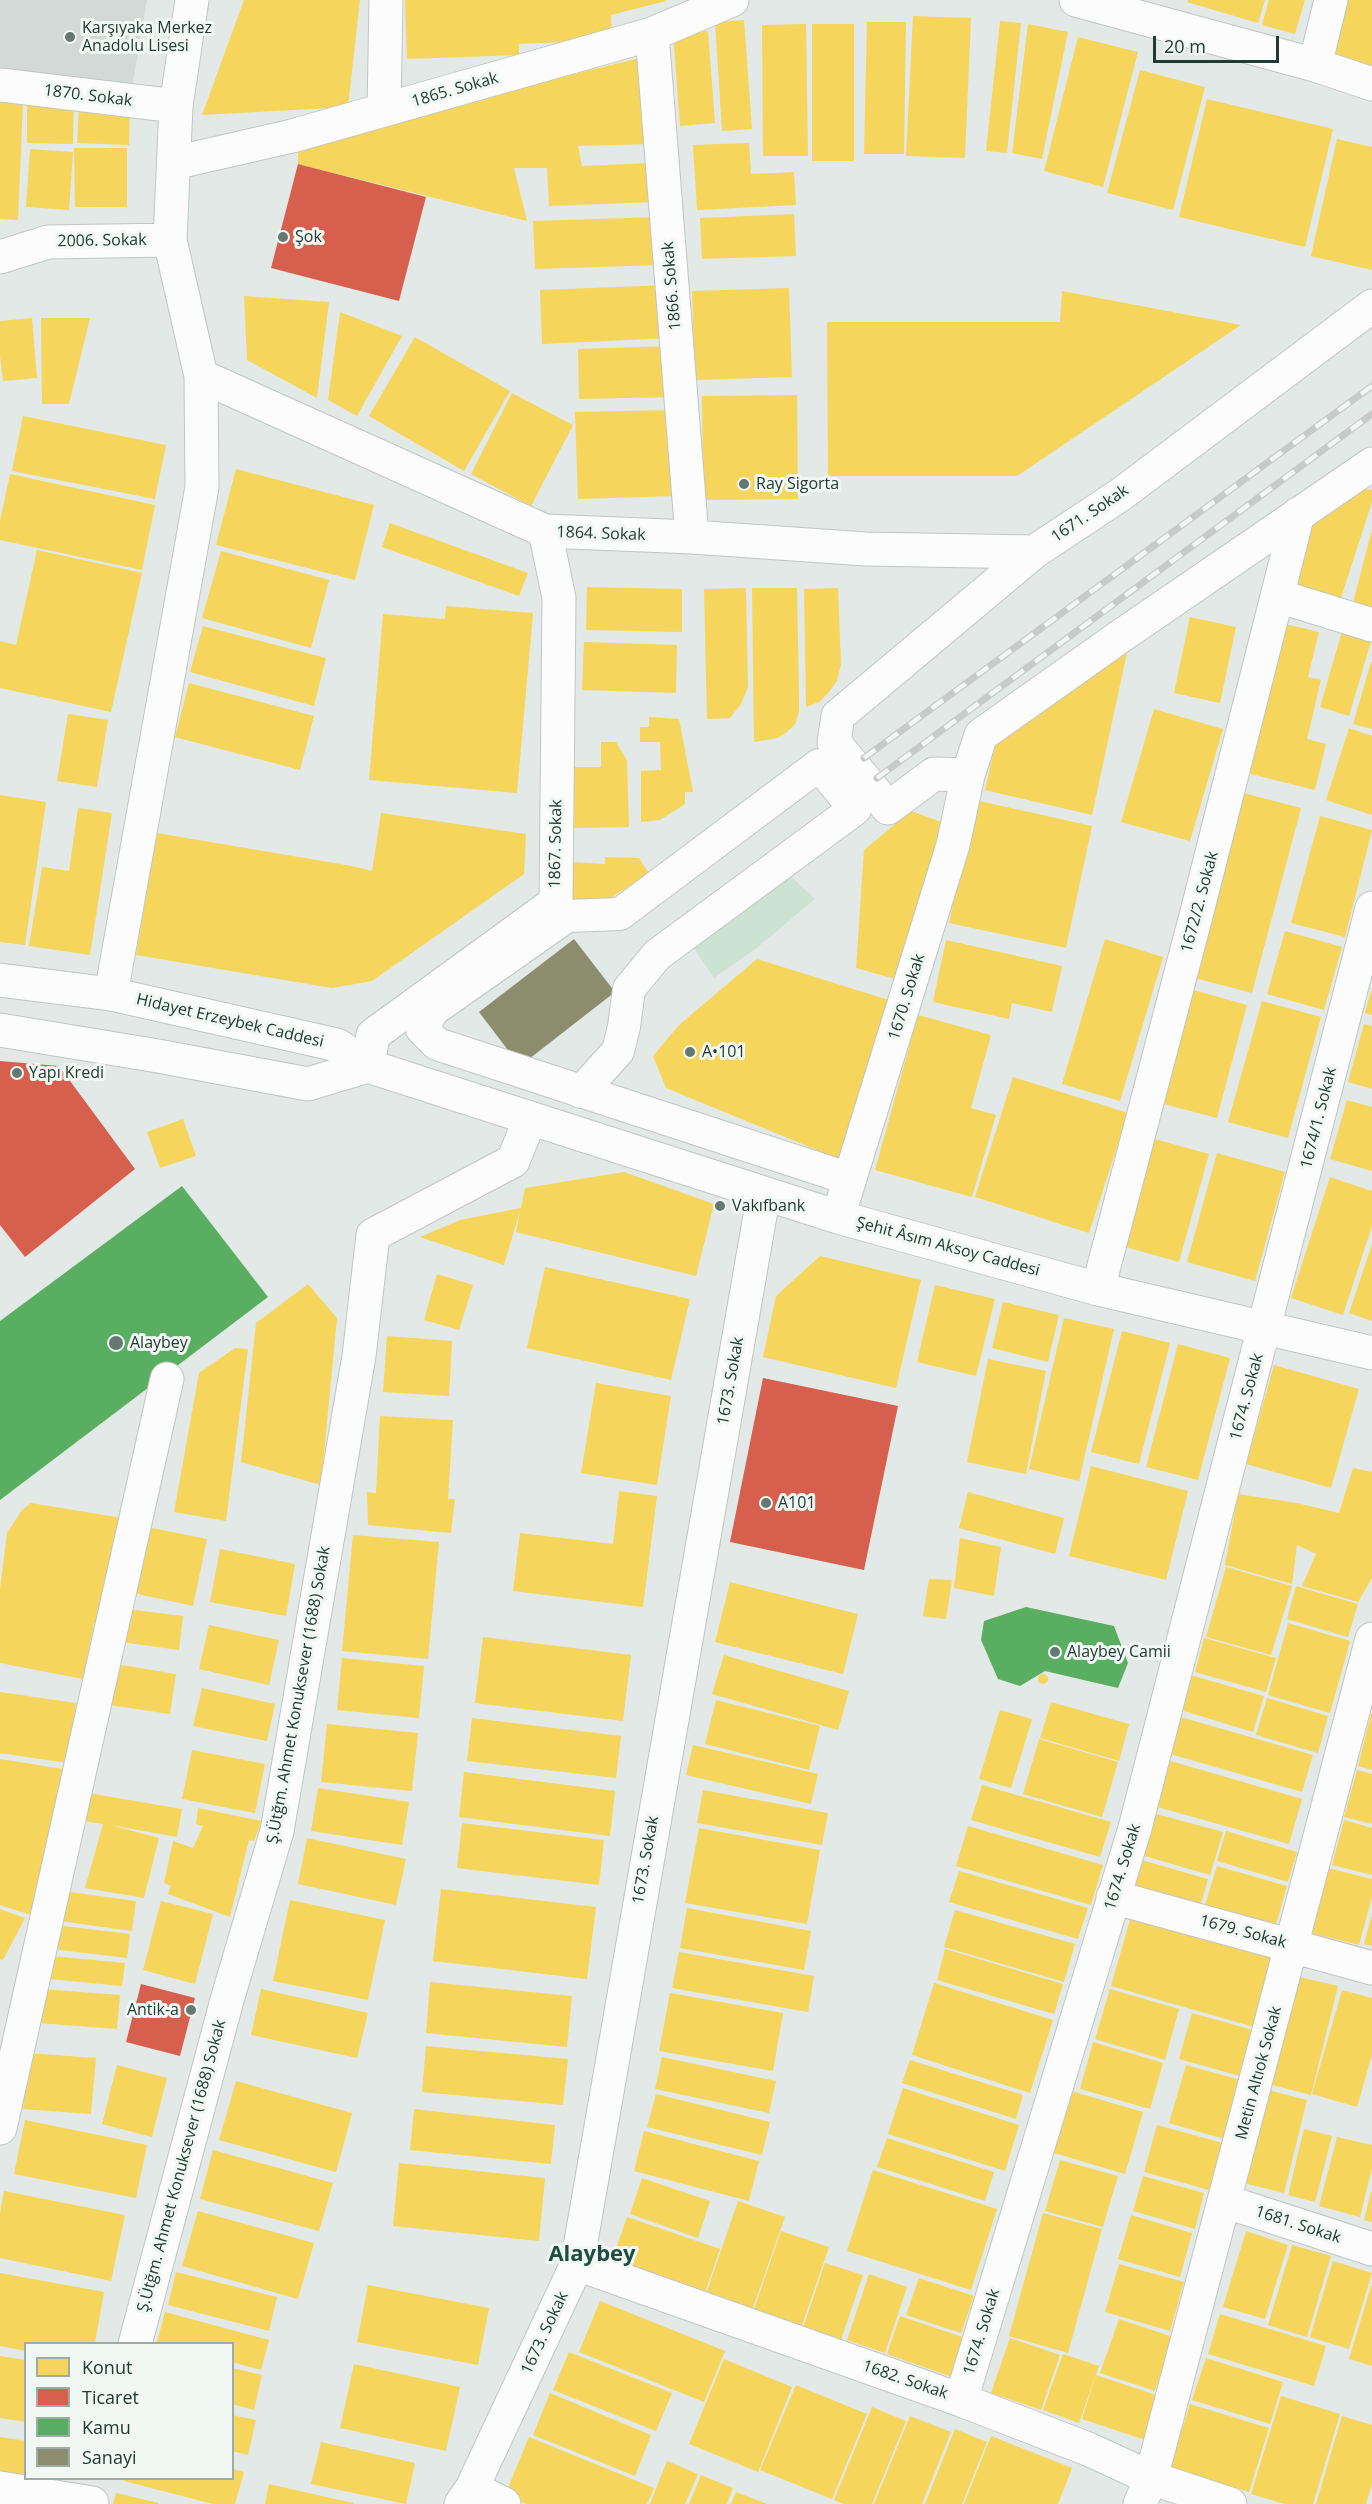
<!DOCTYPE html>
<html>
<head>
<meta charset="utf-8">
<style>
  body { margin:0 }
  #map { position:relative; width:1372px; height:2504px; overflow:hidden; background:#e3e9e6; font-family:"Open Sans",sans-serif }
  canvas { display:block }
  .legend { position:absolute; left:24px; top:2342px; width:210px; height:138px; box-sizing:border-box; background:#f1f8f4; border:2px solid #9eaca7; margin:0; padding:8px 10px; list-style:none; font-size:18px; color:#213b34 }
  .legend li { display:flex; align-items:center; gap:12px; height:30px }
  .legend b { width:30px; border:2px solid #9eaca7 }
  .scale { position:absolute; left:1153px; top:36px; width:126px; height:27px; box-sizing:border-box; border:3px solid #213b34; border-top:0; padding-left:8px; font-size:18px; line-height:21px; white-space:nowrap; color:#213b34; -webkit-text-stroke:4px #f1f8f4; paint-order:stroke }
</style>
</head>
<body>
<div id="map">
<canvas width="1372" height="2504"></canvas>
<ul class="legend">
<li><b style="height:16px;background:#f6d55c"></b>Konut</li>
<li><b style="height:16px;background:#d6604d"></b>Ticaret</li>
<li><b style="height:16px;background:#5aae61"></b>Kamu</li>
<li><b style="height:16px;background:#8c8c6e"></b>Sanayi</li>
</ul>
<div class="scale">20 m</div>
</div>
<script>
const c = document.querySelector('canvas').getContext('2d');
c.lineJoin = 'round';
function paint(path, color) { c.fillStyle = color; c.fill(path, 'evenodd'); }
function stroke(path, color, width, dash) { c.strokeStyle = color; c.lineWidth = width; c.lineCap = dash ? 'butt' : 'round'; c.setLineDash(dash || []); c.stroke(path); }
function drawText(font, color, halo, rows, align = 'center') {
  c.font = font + ' "Open Sans",sans-serif'; c.lineWidth = 6; c.setLineDash([]); c.textBaseline = 'middle'; c.strokeStyle = halo; c.fillStyle = color; for (const [text, x, y, turn = 0] of rows) {
    c.save(); c.translate(x, y); c.rotate((+turn || 0) * Math.PI / 180); c.textAlign = isNaN(turn) ? turn : align; if (halo) c.strokeText(text, 0, 0); c.fillText(text, 0, 0); c.restore();
  }
}
paint(new Path2D(`
  M0 0H147L131 93 0 75Z`), '#d1dad6');
paint(new Path2D(`
  M783 869 815 899 758 947 714 978 693 947Z`), '#cce2d3');
paint(new Path2D(`
  M244 0H360L348 107 202 115Z
  M405 0H666V1L611 15 612 40 519 44V55L407 59Z
  M1188 0H1265L1258 23 1187 2Z
  M1269 0H1305L1295 34 1262 25Z
  M1346 0H1372V67L1331 56Z
  M913 16 971 18 965 158 906 156Z
  M744 20 752 129 722 131 715 22Z
  M1000 21 1021 23 1007 153 986 151Z
  M867 22H906L904 154H864Z
  M806 24 808 156H763L762 25Z
  M812 24H854V161H812Z
  M1028 24 1068 32 1042 159 1012 153Z
  M708 31 715 123 680 126 673 33Z
  M1078 37 1138 52 1103 187 1044 171Z
  M644 57 651 144 578 146 582 166 653 163 655 202 549 206 547 168H514L527 221 298 164V141Z
  M1140 70 1205 87 1173 210 1107 193Z
  M27 96H74L73 144 27 143Z
  M1207 99 1333 129 1305 247 1179 217Z
  M0 102 23 103 18 220 0 219Z
  M79 107 130 109 129 145 77 143Z
  M1337 139 1372 147V270L1311 256Z
  M749 143 751 174 794 172 796 205 697 210 693 145Z
  M74 148H127V207H75Z
  M30 149 73 152 69 210 26 207Z
  M794 214 796 256 702 259 700 218Z
  M659 217 661 265 535 269 533 221Z
  M667 285 669 338 542 344 540 290Z
  M789 288 792 377 695 380 692 291Z
  M1062 291 1241 325 1017 476H828L827 322H1060Z
  M244 296 329 302 317 398 247 360Z
  M340 312 402 336 357 416 328 400Z
  M32 318 37 378 3 381 0 356V321Z
  M41 318H90L69 404H42Z
  M415 337 510 391 464 471 369 416Z
  M672 346 674 397 579 399 578 349Z
  M512 393 573 425 531 506 471 474Z
  M797 395 798 499 703 500 702 396Z
  M673 410 675 496 578 499 575 412Z
  M23 416 166 445 155 499 12 471Z
  M236 469 374 505 355 580 216 545Z
  M10 474 155 505 142 570 0 540V521Z
  M1355 487 1372 490V502L1340 601 1296 589 1313 524Z
  M390 523 528 573 519 596 382 547Z
  M1371 533H1372V612L1352 607Z
  M37 550 142 573 111 712 0 688V641L16 645Z
  M221 551 329 580 311 648 202 618Z
  M587 587 682 589V632L586 630Z
  M746 588 748 687 741 704 730 718 707 719 704 589Z
  M752 588H797L799 696V712L795 724 787 732 778 738 754 742Z
  M838 588 841 664 837 681 828 693 819 702 806 707 804 589Z
  M446 606 533 613 517 793 369 780 383 614 445 619Z
  M1190 617 1236 627 1220 703 1174 693Z
  M1285 624 1319 632 1308 677 1321 680 1307 739 1326 744 1315 790 1247 773Z
  M203 626 326 658 314 706 190 672Z
  M1343 628 1372 638 1349 716 1320 707Z
  M584 642 677 645 676 693 582 690Z
  M1128 648 1092 815 985 790 998 732Z
  M1371 662H1372V729L1353 724Z
  M189 683 314 716 300 770 175 737Z
  M1154 709 1223 729 1190 841 1121 822Z
  M68 714 108 720 97 787 57 781Z
  M649 717 679 719 693 792H685V804L660 820 641 822V771L661 770 660 742H640V727H649Z
  M1349 728 1372 736V815L1326 800Z
  M601 742H616L627 760 629 827 573 828V767H601Z
  M1243 793 1301 808 1252 993 1195 978Z
  M0 795 46 802 25 945 0 942Z
  M975 800 1092 826 1066 948 949 923Z
  M78 808 112 813 90 955 29 946 42 867 69 871Z
  M911 811 944 823 899 980 856 968 864 850Z
  M381 813 526 834 524 874 372 981 332 988 136 955 157 833 352 866 372 871Z
  M1320 816 1372 830 1345 937 1291 923Z
  M605 857 639 858 649 873 609 899 568 908 570 862 605 864Z
  M1285 931 1342 947 1324 1010 1267 994Z
  M1105 939 1163 957 1120 1101 1062 1084Z
  M946 940 1062 966 1052 1012 1012 1003 1009 1019 933 1002Z
  M757 959 892 1001 841 1160 666 1088 653 1056 679 1025Z
  M1190 989 1247 1005 1217 1118 1160 1103Z
  M1371 991H1372V1015L1365 1013Z
  M1262 1001 1321 1017 1288 1138 1228 1122Z
  M918 1015 991 1035 971 1108 996 1115 972 1197 875 1170Z
  M1364 1024 1372 1026V1089L1348 1082Z
  M1013 1077 1128 1113 1089 1233 975 1197Z
  M1347 1100 1372 1107V1171L1330 1159Z
  M183 1119 196 1156 160 1168 147 1132Z
  M1151 1138 1209 1154 1179 1262 1122 1246Z
  M1217 1153 1285 1172 1255 1281 1187 1262Z
  M624 1172 714 1204 696 1276 516 1232 520 1211 504 1265 420 1237 460 1220 521 1208 525 1188Z
  M1330 1177 1372 1191V1226L1343 1315 1291 1298Z
  M1372 1244V1321L1349 1313Z
  M820 1256 921 1280 896 1388 763 1357 776 1296Z
  M545 1267 690 1299 671 1380 527 1348Z
  M437 1274 473 1285 459 1330 424 1320Z
  M308 1284 337 1318 321 1485 241 1462 256 1323Z
  M935 1285 995 1299 976 1376 917 1362Z
  M1003 1302 1059 1315 1048 1362 992 1348Z
  M1064 1318 1114 1329 1079 1481 1029 1469Z
  M1122 1331 1170 1343 1139 1464 1091 1452Z
  M387 1336 452 1341 449 1396 383 1392Z
  M1178 1344 1230 1358 1198 1480 1146 1467Z
  M235 1348 248 1349 226 1521 174 1512 199 1373Z
  M988 1359 1046 1371 1026 1474 967 1462Z
  M1274 1365 1359 1389 1331 1488 1246 1464Z
  M596 1383 671 1396 657 1485 581 1473Z
  M380 1416 453 1420 448 1499H455L451 1533 368 1525 367 1492 376 1493Z
  M1091 1466 1188 1491 1166 1580 1069 1556Z
  M1353 1468 1372 1472V1578L1358 1602 1302 1586 1316 1554 1297 1545 1292 1584 1225 1565 1238 1494 1297 1503 1339 1513Z
  M619 1491 657 1496 643 1607 513 1591 520 1533 613 1544Z
  M968 1492 1064 1518 1055 1554 959 1528Z
  M31 1503 122 1518 105 1622 94 1623 83 1679 0 1663V1589L7 1533 22 1510Z
  M147 1527 207 1539 193 1606 133 1593Z
  M353 1535 439 1542 428 1659 342 1651Z
  M960 1538 1001 1547 994 1596 954 1588Z
  M220 1549 295 1564 286 1616 210 1602Z
  M1226 1567 1292 1586 1271 1655 1206 1637Z
  M929 1579 952 1580 946 1619 923 1616Z
  M730 1582 858 1614 843 1674 715 1642Z
  M1296 1586 1358 1604 1348 1637 1287 1619Z
  M126 1609 183 1616 179 1650 121 1642Z
  M1288 1623 1350 1641 1330 1713 1268 1695Z
  M209 1625 279 1640 269 1685 199 1669Z
  M483 1637 631 1655 623 1721 475 1703Z
  M1204 1638 1276 1658 1266 1692 1195 1672Z
  M724 1655 849 1691 838 1730 712 1694Z
  M342 1658 424 1666 419 1718 337 1710Z
  M115 1664 176 1674 170 1714 109 1705Z
  M1187 1674 1264 1696 1253 1732 1177 1709Z
  M1038 1679a5 5 0 1 1 10 0a5 5 0 1 1-10 0Z
  M202 1688 275 1704 267 1741 193 1726Z
  M0 1692 76 1703 68 1763 0 1753Z
  M1267 1698 1328 1716 1318 1753 1256 1735Z
  M716 1700 820 1726 809 1770 705 1744Z
  M1051 1702 1129 1724 1119 1761 1040 1738Z
  M1000 1710 1032 1719 1011 1788 979 1779Z
  M1371 1714H1372V1770L1358 1766Z
  M1177 1716 1313 1755 1302 1792 1167 1753Z
  M472 1718 621 1736 616 1778 467 1761Z
  M327 1724 418 1733 412 1791 321 1782Z
  M1039 1739 1118 1762 1102 1817 1023 1794Z
  M693 1745 818 1774 811 1804 686 1775Z
  M192 1750 265 1764 255 1813 182 1799Z
  M0 1759 63 1769 31 1915 0 1905Z
  M1167 1760 1302 1799 1289 1844 1154 1806Z
  M1357 1770 1372 1774V1824L1344 1817Z
  M464 1772 615 1791 610 1836 459 1817Z
  M982 1785 1111 1822 1100 1857 971 1820Z
  M318 1788 409 1802 402 1845 311 1831Z
  M703 1790 828 1813 822 1845 697 1823Z
  M88 1793 182 1809 177 1837 110 1825 159 1838 144 1898 85 1888 103 1824 84 1821Z
  M198 1808 262 1821 254 1841 249 1840 230 1917 168 1894 171 1886 164 1883 173 1841 193 1848 203 1826 196 1824Z
  M1153 1813 1223 1832 1210 1875 1141 1855Z
  M1344 1820 1372 1828V1875L1332 1865Z
  M462 1823 604 1840 599 1885 457 1868Z
  M968 1826 1103 1865 1091 1905 956 1866Z
  M699 1828 820 1850 807 1924 685 1903Z
  M1226 1831 1297 1852 1288 1882 1217 1861Z
  M307 1838 406 1859 396 1905 298 1884Z
  M1138 1859 1208 1879 1200 1907 1129 1887Z
  M1217 1866 1287 1886 1275 1928 1204 1908Z
  M1328 1868 1372 1879V1897L1359 1945 1311 1933Z
  M959 1871 1088 1908 1078 1939 949 1902Z
  M441 1889 596 1907 587 1979 433 1961Z
  M63 1891 136 1901 132 1931 59 1921Z
  M290 1900 385 1920 368 2000 273 1981Z
  M161 1901 213 1914 195 1984 143 1970Z
  M687 1908 811 1931 804 1970 680 1948Z
  M0 1909 25 1918 3 1960 0 1959Z
  M955 1910 1075 1944 1064 1982 944 1947Z
  M1131 1916 1275 1956 1254 2027 1111 1986Z
  M1371 1917H1372V1946L1364 1944Z
  M55 1925 130 1934 127 1958 52 1949Z
  M945 1949 1063 1984 1054 2014 937 1980Z
  M679 1952 814 1976 808 2012 672 1988Z
  M52 1956 125 1963 122 1986 49 1979Z
  M1295 1976 1338 1986 1311 2095 1268 2084Z
  M430 1982 572 1996 567 2047 426 2033Z
  M934 1983 1053 2020 1030 2093 912 2055Z
  M42 1989 120 1995 117 2029 39 2023Z
  M261 1989 368 2013 357 2058 251 2035Z
  M1110 1989 1179 2009 1165 2060 1095 2039Z
  M1342 1990 1372 1998V2055L1357 2107 1312 2094Z
  M670 1993 783 2013 773 2071 659 2051Z
  M1192 2013 1253 2030 1240 2076 1179 2059Z
  M1093 2042 1163 2063 1150 2109 1080 2089Z
  M426 2046 568 2059 563 2105 422 2092Z
  M27 2053 96 2058 91 2114 23 2109Z
  M662 2057 776 2081 769 2113 655 2089Z
  M910 2060 1023 2095 1016 2119 902 2083Z
  M117 2065 167 2078 152 2137 102 2124Z
  M1186 2065 1241 2080 1224 2139 1169 2123Z
  M236 2081 352 2113 336 2172 219 2140Z
  M903 2088 1019 2125 1005 2171 888 2134Z
  M1268 2090 1307 2100 1284 2193 1244 2183Z
  M1071 2091 1143 2112 1125 2174 1054 2153Z
  M656 2094 770 2122 762 2155 647 2127Z
  M414 2109 555 2125 551 2164 410 2150Z
  M25 2120 147 2145 136 2198 14 2174Z
  M1157 2125 1223 2143 1209 2190 1144 2172Z
  M1304 2129 1332 2136 1315 2202 1288 2195Z
  M644 2131 759 2161 749 2201 634 2171Z
  M1337 2137 1372 2145V2168L1360 2217 1319 2206Z
  M887 2138 994 2172 985 2201 877 2167Z
  M213 2150 333 2183 319 2231 200 2199Z
  M1060 2160 1118 2176 1103 2227 1045 2211Z
  M399 2163 545 2178 539 2241 393 2226Z
  M873 2170 997 2209 971 2290 847 2251Z
  M1143 2176 1204 2193 1195 2229 1133 2211Z
  M642 2178 710 2201 698 2238 630 2214Z
  M4 2191 125 2215 111 2281 0 2258V2213Z
  M1371 2192H1372V2222L1364 2220Z
  M738 2201 785 2217 750 2316 704 2300Z
  M198 2211 314 2243 298 2299 182 2266Z
  M1043 2213 1102 2229 1068 2353 1009 2336Z
  M1131 2215 1192 2233 1180 2277 1118 2259Z
  M627 2217 720 2249 703 2298 610 2266Z
  M781 2231 829 2247 800 2331 752 2315Z
  M1246 2231 1288 2245 1265 2319 1223 2307Z
  M1292 2245 1331 2256 1307 2337 1268 2325Z
  M1333 2261 1372 2273 1349 2349 1310 2337Z
  M825 2263 863 2275 840 2343 802 2331Z
  M1119 2264 1184 2282 1170 2331 1105 2312Z
  M176 2272 277 2297 269 2331 168 2305Z
  M0 2273 104 2292 95 2343H26V2351L0 2346Z
  M869 2274 907 2287 885 2353 847 2340Z
  M919 2278 974 2296 961 2333 906 2315Z
  M368 2285 489 2308 478 2365 357 2342Z
  M1371 2286H1372V2366L1349 2359Z
  M600 2301 725 2351 704 2402 579 2352Z
  M165 2312 269 2340 261 2370 232 2362V2343L157 2342Z
  M1220 2314 1326 2346 1314 2386 1208 2354Z
  M900 2316 965 2338 952 2377 887 2354Z
  M1119 2319 1173 2337 1155 2391 1100 2373Z
  M1010 2338 1060 2355 1041 2410 991 2393Z
  M569 2352 672 2393 656 2431 553 2390Z
  M1063 2354 1099 2366 1079 2423 1043 2410Z
  M0 2356 26 2360V2422L0 2418Z
  M1206 2358 1283 2382 1270 2424 1192 2400Z
  M724 2359 792 2387 758 2472 689 2444Z
  M354 2364 460 2387 446 2451 340 2428Z
  M232 2368 262 2375 254 2410 232 2404Z
  M1096 2375 1159 2396 1145 2440 1082 2419Z
  M796 2385 867 2414 832 2499 760 2470Z
  M550 2393 651 2435 635 2476 533 2435Z
  M1281 2396 1340 2414 1313 2504H1285L1251 2494Z
  M1190 2404 1269 2428 1249 2492 1170 2468Z
  M872 2407 906 2421 872 2504H844L834 2500Z
  M232 2415 256 2420 248 2455 232 2451Z
  M910 2416 951 2432 922 2504H874Z
  M1342 2416 1372 2425V2485L1366 2504H1316Z
  M955 2429 987 2442 962 2504H925Z
  M991 2436 1072 2468 1058 2504H964Z
  M0 2437 26 2441V2480L0 2475Z
  M529 2437 654 2488 647 2504H526L505 2495Z
  M321 2442 415 2463 406 2504 311 2484Z
  M667 2461 698 2474 685 2504H650Z
  M232 2469 244 2472 235 2504H213L124 2481 125 2478H232Z
  M701 2475 733 2488 727 2504H689Z
  M269 2484 353 2503V2504H265Z
  M736 2492 767 2504H731Z
  M116 2493 159 2503V2504H113Z`), '#f6d55c');
paint(new Path2D(`
  M298 164 426 197 399 301 271 268Z
  M0 1061 59 1066 135 1169 25 1257 0 1225Z
  M763 1378 898 1406 864 1570 730 1542Z
  M141 1984 195 1998 180 2056 126 2042Z`), '#d6604d');
paint(new Path2D(`
  M182 1186 268 1297 0 1500V1321Z
  M1026 1607 1114 1626 1128 1663 1118 1688 1045 1671 1020 1686 998 1679 981 1640 984 1621Z`), '#5aae61');
paint(new Path2D(`
  M574 939 615 992 520 1066 479 1012Z`), '#8c8c6e');
const pedestrian = new Path2D(`
  M581 1092 618 1051 624 1027 629 989 657 955 855 809 819 765 620 914 567 916 433 1010 422 1029 437 1044 850 1179`);
const minor = new Path2D(`
  M1076 0 1315 65 1372 84
  M652 34 692 537
  M1315 65 1331 0
  M0 85 176 106
  M384 110 386 0
  M174 163 292 136 652 34 732 0
  M0 257 48 242 170 240
  M201 376 545 531 692 537 866 549 1034 552
  M545 531 559 598 556 902 373 1035 368 1066 838 1217 1098 1289 1372 1353
  M1278 596 1372 625
  M968 775 934 774 888 808 834 742 838 716 1034 552 1120 495 1372 306
  M111 994 202 487 201 376 170 240 176 106 192 0
  M838 1217 953 845 968 775 981 735 1118 638 1372 464
  M1098 1289 1198 908 1298 514
  M1113 1897 1372 1968
  M0 2128 167 1379
  M1224 2201 1372 2249
  M577 2264 961 2400 1088 2449 1151 2478 1230 2504
  M135 2344 227 2000 277 1831 359 1356 373 1235 513 1161 530 1119
  M961 2400 1135 1828 1372 908
  M0 2488 92 2503
  M472 2488 504 2504
  M461 2504 472 2488 577 2264 764 1193
  M1140 2504 1151 2478 1372 1639`);
const secondary = new Path2D(`
  M0 980 111 994 337 1045 368 1066
  M0 1030 158 1056 308 1084 368 1066`);
stroke(pedestrian, '#c0c6c3', 34);
stroke(minor, '#c0c6c3', 35);
stroke(secondary, '#bec6c3', 35);
stroke(pedestrian, '#fbfcfb', 32);
stroke(minor, '#fbfcfb', 33);
stroke(secondary, '#fbfcfb', 33);
const rail = new Path2D(`
  M864 758 1372 386
  M877 778 1372 414`);
stroke(rail, '#c7cac9', 7);
stroke(rail, '#f1f8f4', 4.5, [14]);
for (const [x, y, r, color] of [
  [70,37,6,"#657872"],
  [283,237,6,"#657872"],
  [744,484,6,"#657872"],
  [690,1052,6,"#657872"],
  [17,1073,6,"#657872"],
  [720,1206,6,"#657872"],
  [116,1343,8,"#657872"],
  [766,1503,6,"#657872"],
  [1055,1652,6,"#657872"],
  [191,2010,6,"#657872"]
]) { const dot = new Path2D(); dot.arc(x, y, r, 0, 2 * Math.PI); c.fillStyle = color; c.fill(dot); stroke(dot, '#f1f8f4', 2); }
drawText('16px', '#213b34', '#f1f8f4', [
  ["Karşıyaka Merkez",82,28],
  ["Anadolu Lisesi",82,46],
  ["Şok",295,237],
  ["Ray Sigorta",756,484],
  ["A•101",702,1052],
  ["Yapı Kredi",29,1073],
  ["Vakıfbank",732,1206],
  ["Alaybey",130,1343],
  ["A101",778,1503],
  ["Alaybey Camii",1067,1652],
  ["Antik-a",179,2010,"right"]
], 'left');
drawText('16px', '#213b34', '#f1f8f4', [
  ["1865. Sokak",455,90,-16],
  ["1870. Sokak",88,96,7],
  ["2006. Sokak",102,241,-1],
  ["1866. Sokak",672,286,-95],
  ["1671. Sokak",1090,514,-34],
  ["1864. Sokak",601,534,2],
  ["1867. Sokak",556,844,-89],
  ["1672/2. Sokak",1200,902,-75],
  ["1670. Sokak",907,997,-73],
  ["Hidayet Erzeybek Caddesi",230,1021,13],
  ["1674/1. Sokak",1319,1118,-76],
  ["Şehit Âsım Aksoy Caddesi",948,1247,15],
  ["1673. Sokak",731,1381,-80],
  ["1674. Sokak",1247,1397,-75],
  ["Ş.Ütğm. Ahmet Konuksever (1688) Sokak",299,1695,-80],
  ["1673. Sokak",646,1860,-80],
  ["1674. Sokak",1123,1867,-73],
  ["1679. Sokak",1243,1932,15],
  ["Metin Altıok Sokak",1259,2073,-75],
  ["Ş.Ütğm. Ahmet Konuksever (1688) Sokak",182,2166,-75],
  ["1681. Sokak",1298,2225,18],
  ["1674. Sokak",982,2332,-73],
  ["1673. Sokak",545,2333,-65],
  ["1682. Sokak",905,2380,19]
]);
drawText('bold 22px', '#1e4d41', '#f1f8f4', [
  ["Alaybey",592,2255]
]);
</script>
</body>
</html>
